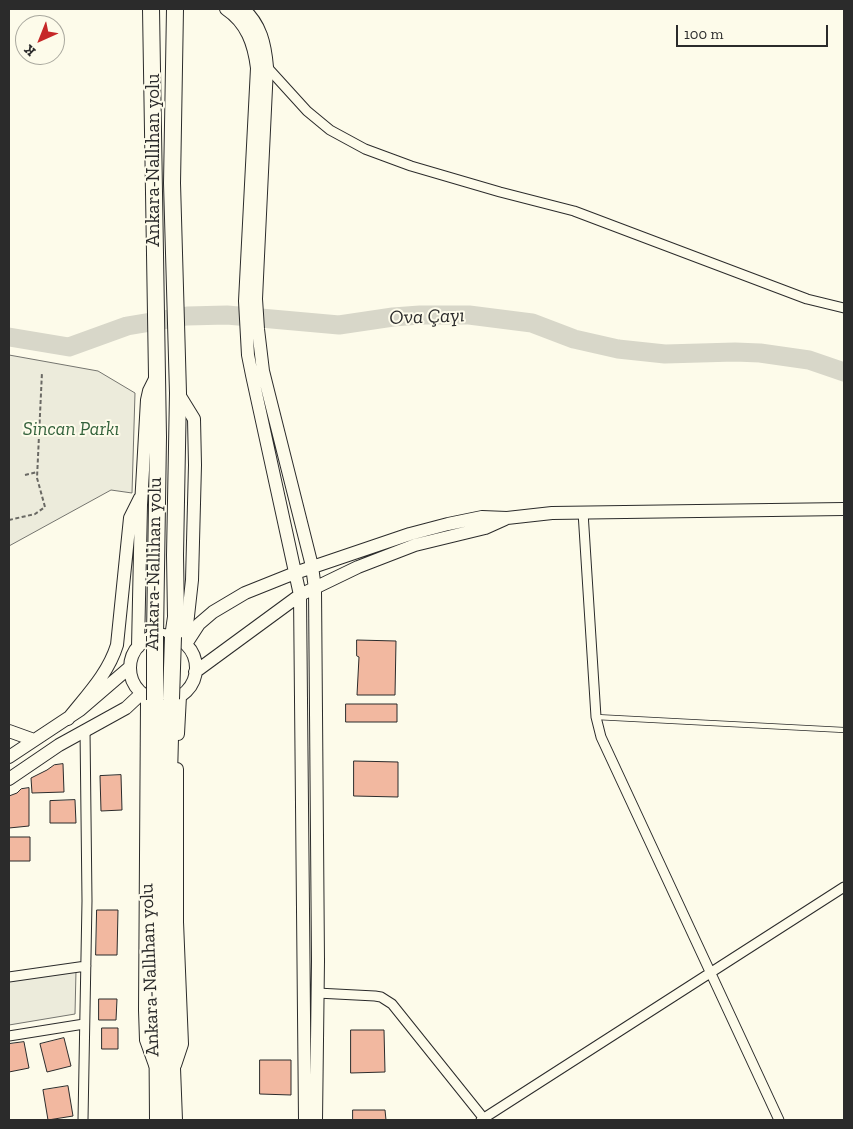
<!DOCTYPE html>
<html>
<head>
<meta charset="utf-8">
<style>
  body { margin:0 }
  #map { position:relative; width:853px; height:1129px; overflow:hidden; background:#fdfbea; font-family:"Zilla Slab",serif }
  canvas { display:block }
  .frame { position:absolute; inset:0; border:10px solid #2b2b2b; pointer-events:none }
  .north { position:absolute; left:15px; top:15px; width:50px; height:50px; box-sizing:border-box; background:#fdfbea; border:1px solid #a9a89e; border-radius:50%; rotate:224deg; font-size:14px; font-weight:700; line-height:20px; text-align:center; color:#2b2b2b }
  .north::after { content:''; display:block; margin:auto; width:18px; height:22px; background:#c62828; clip-path:polygon(50% 0,100% 100%,50% 72%,0 100%) }
  .scale { position:absolute; left:676px; top:25px; width:152px; height:22px; box-sizing:border-box; border:2px solid #2b2b2b; border-top:0; padding-left:6px; font-size:15px; line-height:18px; white-space:nowrap; color:#2b2b2b; -webkit-text-stroke:4px #fdfbea; paint-order:stroke }
</style>
</head>
<body>
<div id="map">
<canvas width="853" height="1129"></canvas>
<div class="frame"></div>
<div class="north">K</div>
<div class="scale">100 m</div>
</div>
<script>
const c = document.querySelector('canvas').getContext('2d');
c.lineJoin = 'round';
function paint(path, color) { c.fillStyle = color; c.fill(path, 'evenodd'); }
function stroke(path, color, width, dash) { c.strokeStyle = color; c.lineWidth = width; c.lineCap = dash ? 'butt' : 'round'; c.setLineDash(dash || []); c.stroke(path); }
function drawText(font, color, halo, rows, align = 'center') {
  c.font = font + ' "Zilla Slab",serif'; c.lineWidth = 4; c.setLineDash([]); c.textBaseline = 'middle'; c.strokeStyle = halo; c.fillStyle = color; for (const [text, x, y, turn = 0] of rows) {
    c.save(); c.translate(x, y); c.rotate((+turn || 0) * Math.PI / 180); c.textAlign = isNaN(turn) ? turn : align; if (halo) c.strokeText(text, 0, 0); c.fillText(text, 0, 0); c.restore();
  }
}
const green = new Path2D(`
  M9 355 98 371 135 393 132 493 111 490 9 546Z
  M76 971 75 1014 9 1025V982Z`);
paint(green, '#ecebdb');
stroke(green, '#74746e', 1);
stroke(new Path2D(`
  M9 337 69 347 127 326 187 316 227 315 339 325 393 317 420 315H469L532 323 574 339 618 349 665 354 735 352 760 353 809 360 844 372`), '#d8d7c9', 19);
const building = new Path2D(`
  M357 640 396 641 395 695H357L359 657 357 656Z
  M346 704H397V722H346Z
  M354 761 398 762V797L354 796Z
  M63 764 64 792 32 793 31 778 47 770 54 765Z
  M121 775 122 810 101 811 100 776Z
  M29 788V826L9 828V796L17 793 21 789Z
  M75 800 76 823H50V801Z
  M9 837H30V861H9Z
  M97 910H118L117 955H96Z
  M99 999H117L116 1020H99Z
  M102 1028H118V1049H102Z
  M351 1030H384L385 1072 351 1073Z
  M64 1038 71 1066 47 1072 40 1044Z
  M24 1042 29 1068 9 1072V1044Z
  M260 1060H291V1095L260 1094Z
  M68 1086 73 1116 48 1120 43 1090Z
  M353 1110H385L386 1120H353Z`);
paint(building, '#f2b8a0');
stroke(building, '#2b2b2b', 1);
const lane = new Path2D(`
  M596 717 844 730`);
const street = new Path2D(`
  M267 67 307 111 330 130 365 149 411 166 500 192 574 211 807 299 844 308
  M583 512 596 717 601 737 779 1120
  M9 977 86 966
  M317 993 375 996 381 997 392 1004 485 1120
  M9 1036 84 1024
  M83 1120 87 901 85 730
  M481 1120 844 887`);
const secondary = new Path2D(`
  M226 9C247 23 254 44 257 68L245 301 248 355 252 375 300 595 305 1120
  M243 9C261 24 265 45 267 67L258 256 256 299 258 329 263 371 268 391 312 566 315 589 318 961 316 1120
  M178 393 194 419 195 465 192 580 185 643
  M130 668a33 33 0 1 1 66 0a33 33 0 1 1-66 0Z
  M186 644 199 624 213 612 245 593 295 573 410 534 448 524 482 517 507 518 552 513 844 509
  M138 647 141 505 147 400 149 391 157 375
  M195 672 300 595 358 567 415 545 485 528 505 519
  M147 701 145 1010 146 1040 155 1065
  M68 719C87 695 108 674 117 645L130 518 140 498
  M9 731 34 740
  M178 734 180 696
  M9 757 80 710 130 667
  M9 779 59 745 126 708 142 693
  M175 1065 182 1044 177 922V769`);
const highway = new Path2D(`
  M151 9 158 437 155 636
  M173 637 176 617 175 555 178 393 172 183 175 9
  M171 699 167 853 168 964 174 1120
  M155 700 158 1120`);
stroke(lane, '#2b2b2b', 6);
stroke(street, '#2b2b2b', 11);
stroke(secondary, '#2b2b2b', 14);
stroke(highway, '#2b2b2b', 18);
stroke(new Path2D(`
  M25 475 37 472
  M9 520 35 514 45 507 37 478 42 372`), '#6a6964', 2, [4, 2.5]);
stroke(lane, '#fdfbea', 4.5);
stroke(street, '#fdfbea', 9);
stroke(secondary, '#fdfbea', 12);
stroke(highway, '#fdfbea', 16);
const highwayBridge = new Path2D(`
  M155 636V700
  M171 699 173 637`);
stroke(highwayBridge, '#2b2b2b', 18, []);
stroke(highwayBridge, '#fdfbea', 16);
drawText('19px', '#2b2b2b', '#fdfbea', [
  ["Ankara-Nallıhan yolu",154,160,-90],
  ["Ankara-Nallıhan yolu",154,564,-89],
  ["Ankara-Nallıhan yolu",150,970,-92]
]);
drawText('italic 19px', '#34623c', '#fdfbea', [
  ["Sincan Parkı",71,430]
]);
drawText('italic 20px', '#2b2b2b', '#fdfbea', [
  ["Ova Çayı",427,317,-2]
]);
</script>
</body>
</html>
